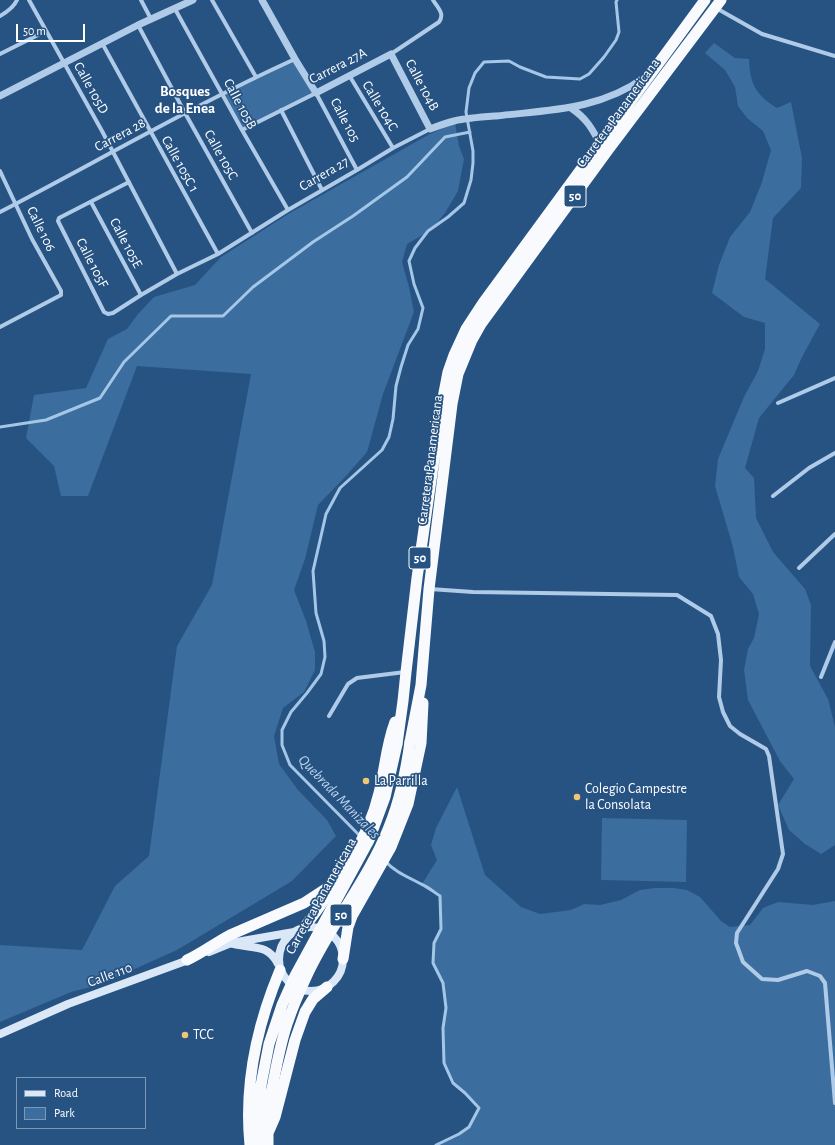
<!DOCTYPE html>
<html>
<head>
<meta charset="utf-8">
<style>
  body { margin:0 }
  #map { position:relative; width:835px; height:1145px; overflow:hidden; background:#275383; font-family:"Alegreya Sans",sans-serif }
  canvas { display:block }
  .legend { position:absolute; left:16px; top:1077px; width:130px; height:52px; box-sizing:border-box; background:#275383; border:1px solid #7d98b5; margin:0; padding:5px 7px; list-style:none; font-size:12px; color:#fff }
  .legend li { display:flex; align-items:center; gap:8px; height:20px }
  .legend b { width:20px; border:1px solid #7d98b5 }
  .scale { position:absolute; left:16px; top:24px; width:69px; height:18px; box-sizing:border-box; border:2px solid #fff; border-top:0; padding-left:5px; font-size:12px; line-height:14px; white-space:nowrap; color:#fff; -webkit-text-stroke:3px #275383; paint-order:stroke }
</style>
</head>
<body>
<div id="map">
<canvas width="835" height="1145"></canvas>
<ul class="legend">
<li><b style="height:5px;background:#d9e7f6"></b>Road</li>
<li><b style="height:11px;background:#3b6d9f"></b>Park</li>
</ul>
<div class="scale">50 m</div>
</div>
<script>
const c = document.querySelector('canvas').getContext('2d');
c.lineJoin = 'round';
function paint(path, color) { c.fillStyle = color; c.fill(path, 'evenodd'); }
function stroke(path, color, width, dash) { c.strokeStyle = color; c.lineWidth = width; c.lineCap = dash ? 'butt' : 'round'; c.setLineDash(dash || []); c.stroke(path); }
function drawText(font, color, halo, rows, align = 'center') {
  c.font = font + ' "Alegreya Sans",sans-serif'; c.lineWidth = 3.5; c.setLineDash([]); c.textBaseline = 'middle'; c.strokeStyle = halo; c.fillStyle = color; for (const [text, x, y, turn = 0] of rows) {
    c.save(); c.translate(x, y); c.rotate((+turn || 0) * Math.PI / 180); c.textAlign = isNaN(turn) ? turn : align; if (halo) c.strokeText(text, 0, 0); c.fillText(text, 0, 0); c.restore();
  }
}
paint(new Path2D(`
  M714 43 735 58 749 59C750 84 755 94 777 108L791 102 802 158 801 188 773 218 765 279 820 324 802 357 794 375 759 418 745 468 754 478 756 518 773 552 805 589 811 605 810 666 828 699 835 727V845L821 854 805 844 789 830 778 805 794 779 780 761 748 700 744 670 748 649 754 638 759 614 753 594 739 577 733 547 715 486 718 459 744 397 758 371 765 349V323L744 317 712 293 719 265 730 237 750 212 762 182 771 150 763 131 747 118 738 106 735 87 725 70 705 53Z
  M295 59 316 93 242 130 223 94Z
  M455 123 459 146 464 159 458 191 445 213 431 230 407 244 402 262 409 287 414 312 383 394 367 452 346 476 318 505 305 559 294 590 306 621 315 652V670L304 692 283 708 274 736 279 764 298 790 327 820 336 836 292 881 177 950 99 985 71 992 0 1022V945L82 950 115 886 149 856 177 646 212 585 251 374 137 366 88 496H61L54 466 26 438 34 395 86 388 108 339 127 329 138 314 154 297 195 285 221 257 290 213 428 135Z
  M457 787 485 875 521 907 540 914 571 910 584 904 600 905 621 900 640 890 655 888H673L687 890 700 897 721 921 730 927 750 925 763 908 778 902 813 905 835 901V1145H436L459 1134 469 1127 479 1108 465 1093 453 1083 444 1063 443 1028 446 1008 443 983 433 963 434 943 441 929 440 896 422 884 437 860 431 845 436 828Z
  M602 818 687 820 686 882 601 880Z`), '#3b6d9f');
stroke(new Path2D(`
  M0 427 46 420 100 398 124 362 171 316H223L253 287 313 242 353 216 407 177 445 137 470 132
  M360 836 290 765 282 745V730L291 712 307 693 321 674 325 657 324 641 316 613 313 571 326 514 340 488 382 450 389 437 393 419 396 386 401 367 408 345 418 329 423 308 414 284 409 261 415 248 428 231 448 217 464 203 471 180 473 163V151L466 112 469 88 475 73 484 62 509 61 520 67 546 77 580 79 589 74 604 57 616 40 619 32 616 2 617 0
  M385 861C395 872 408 877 421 884 428 887 434 892 440 896L441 929 434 943 433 963 443 983 446 1008 443 1028 444 1063 453 1083 465 1093 479 1108 469 1127 459 1134 436 1145`), '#a4c6e7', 3);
stroke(new Path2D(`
  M29 0 102 131 177 274
  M141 0 151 19
  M212 0 256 77
  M716 8 762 34 835 56
  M175 9 242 130 288 210
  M0 16C7 12 14 7 17 0
  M138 25 185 113 252 233
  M102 43 218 254
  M0 54 46 31
  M391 54 439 22C445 14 438 8 433 0
  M349 75 393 148
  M281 110 322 190
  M242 130 316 93 357 170
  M0 171 32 239 61 291V295L0 327
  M129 182 59 218 58 221 104 312 108 314 113 313 141 295 177 274 218 254 288 210 357 170 393 148 430 129
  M91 202 141 295
  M0 212C98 161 194 105 295 59
  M778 403 835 378
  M773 496 809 468 835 453
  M799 568 835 534
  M430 589 473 592 677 595 711 616 718 634 721 660 719 697 723 712 730 726 740 734 766 749 769 756 783 854 778 869 737 933 736 943 743 962 762 979 778 980 807 971 820 976 825 983 835 1103
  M821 677 835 642
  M329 716 348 684 357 678 405 672`), '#b0cbe7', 4);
stroke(new Path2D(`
  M262 0 295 59 316 93 391 54 430 129C438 126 446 123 454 121 467 118 482 117 496 116 549 110 600 110 645 77
  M0 96 138 25 193 0
  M571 108C586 118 592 128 600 144`), '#b0cbe7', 7);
stroke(new Path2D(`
  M279 959a32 32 0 1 1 64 0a32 32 0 1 1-64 0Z
  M233 944C252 949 268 943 278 964
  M209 952 231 943 294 932
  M0 1034 68 1004 191 959`), '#d9e7f6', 8);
stroke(new Path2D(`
  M410 742 421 685 429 589 452 404 458 374 472 340 481 324 608 150 721 0
  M397 744 403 701 406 672 417 578 442 403 448 372 454 355 466 329 483 303 705 0
  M304 928C334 887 367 844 379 793 385 769 386 746 395 722
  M343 959 348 927 352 916 391 847 408 804 421 743 423 703
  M187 960C202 953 215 943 230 935L304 903 330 886
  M268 1133 275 1117 295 1040 305 1012 313 999 327 987
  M250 1145C244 1085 257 1025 280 970
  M259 1145V1107L261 1085
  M268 1145V1108L272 1089`), '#f8fafe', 11);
stroke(new Path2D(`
  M261 1085 269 1044 282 1005 295 976 369 840 385 797 397 744
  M272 1089C276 1067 280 1045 287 1024 293 1006 301 988 309 971 333 921 369 878 389 827 400 800 406 771 410 742`), '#f8fafe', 11);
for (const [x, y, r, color] of [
  [366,781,4,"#efc675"],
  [577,797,4,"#efc675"],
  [185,1035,4,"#efc675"]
]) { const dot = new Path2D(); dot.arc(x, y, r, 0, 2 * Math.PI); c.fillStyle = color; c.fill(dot); stroke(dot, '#275383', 1.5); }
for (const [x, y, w] of [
  [575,196,22],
  [420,558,22],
  [341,915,22]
]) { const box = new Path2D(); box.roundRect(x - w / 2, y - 11, w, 22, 3); c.fillStyle = '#275383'; c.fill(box); stroke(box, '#fff', 1); }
drawText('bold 13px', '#fff', null, [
  ["50",575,196],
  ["50",420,558],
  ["50",341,915]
]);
drawText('14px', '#fff', '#275383', [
  ["Carrera 27A",338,66,-27],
  ["Calle 104B",422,85,62],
  ["Calle 105D",91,88,61],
  ["Calle 105B",240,104,62],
  ["Calle 104C",380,106,59],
  ["Carretera Panamericana",618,113,-54],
  ["Calle 105",345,120,62],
  ["Carrera 28",120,135,-28],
  ["Calle 105C",221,155,61],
  ["Calle 105C 1",180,164,61],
  ["Carrera 27",324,174,-30],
  ["Calle 106",41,229,64],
  ["Calle 105E",126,243,62],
  ["Calle 105F",92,263,63],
  ["Carretera Panamericana",430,460,-83],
  ["Carretera Panamericana",321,896,-61],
  ["Calle 110",110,975,-20]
]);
drawText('14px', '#fff', '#275383', [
  ["La Parrilla",374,781],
  ["Colegio Campestre",585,789],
  ["la Consolata",585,805],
  ["TCC",193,1035]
], 'left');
drawText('bold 15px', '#fff', '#275383', [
  ["Bosques",185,91],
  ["de la Enea",185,108]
]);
drawText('italic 15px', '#bbd5ee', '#275383', [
  ["Quebrada Manizales",339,797,46]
]);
</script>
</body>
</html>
